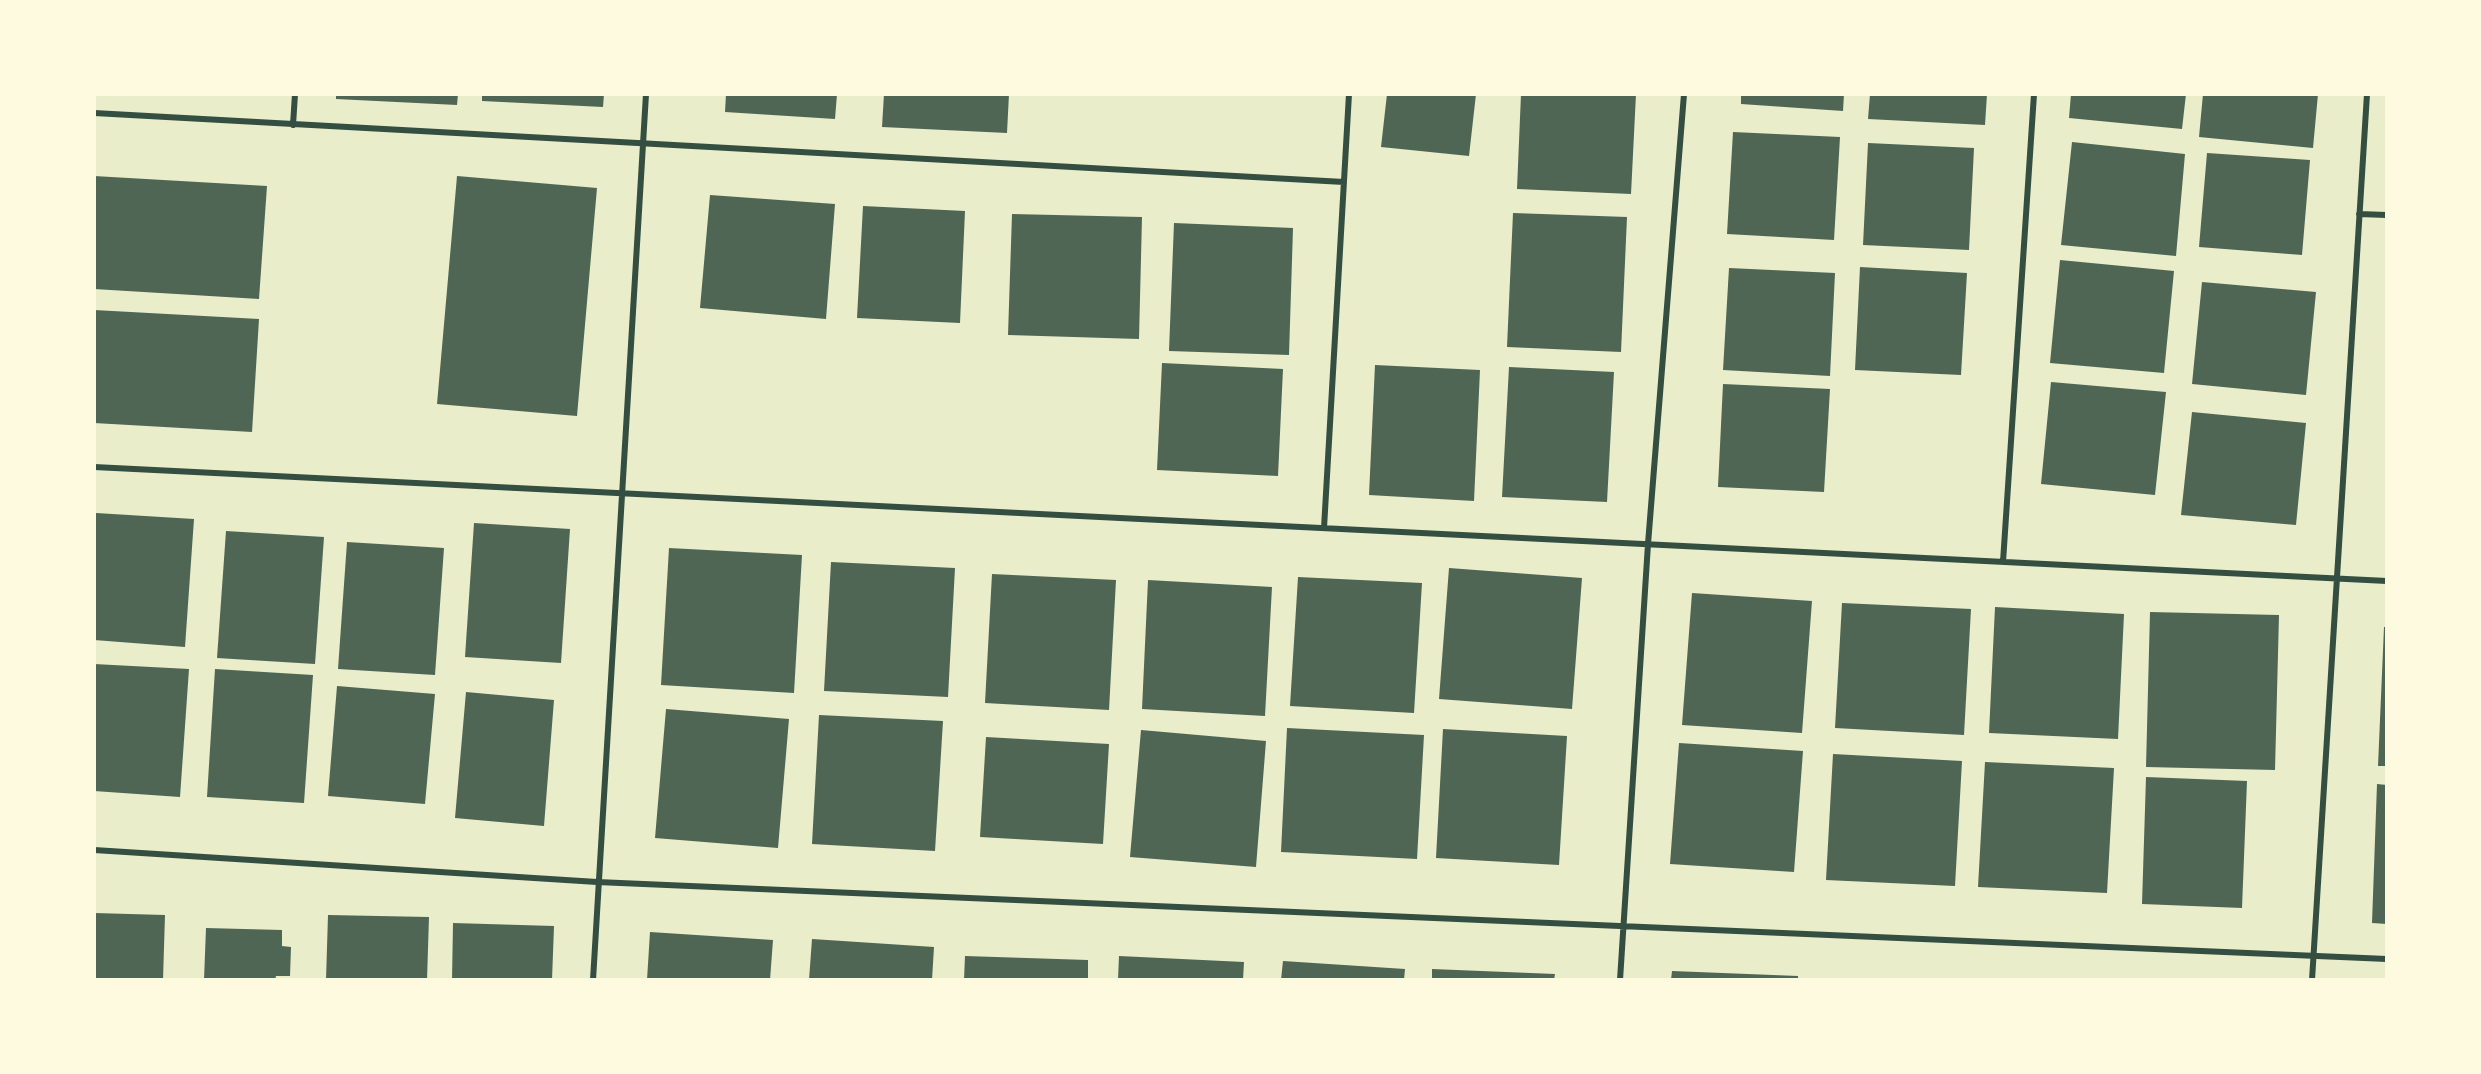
<!DOCTYPE html>
<html>
<head>
<meta charset="utf-8">
<style>
  body { margin:0 }
  #map { position:relative; width:2481px; height:1074px; overflow:hidden; background:#e9edc9; font-family:Ubuntu,sans-serif }
  canvas { display:block }
  .frame { position:absolute; inset:0; border:96px solid #fefae0; pointer-events:none }
</style>
</head>
<body>
<div id="map">
<canvas width="2481" height="1074"></canvas>
<div class="frame"></div>
</div>
<script>
const c = document.querySelector('canvas').getContext('2d');
c.lineJoin = 'round';
function paint(path, color) { c.fillStyle = color; c.fill(path, 'evenodd'); }
function stroke(path, color, width, dash) { c.strokeStyle = color; c.lineWidth = width; c.lineCap = dash ? 'butt' : 'round'; c.setLineDash(dash || []); c.stroke(path); }
paint(new Path2D(`
  M336 94H458L457 105 336 99Z
  M482 94H604L603 107 482 101Z
  M726 94H837L835 119 725 112Z
  M884 94H1009L1007 133 882 127Z
  M1387 94H1476L1469 156 1381 147Z
  M1521 94H1636L1631 194 1517 189Z
  M1741 94H1844L1843 111 1741 104Z
  M1870 94H1987L1985 125 1868 119Z
  M2071 94H2186L2182 129 2069 118Z
  M2203 94H2318L2313 148 2199 137Z
  M1733 132 1840 137 1834 240 1727 234Z
  M2072 142 2185 154 2176 256 2061 245Z
  M1868 143 1974 148 1969 250 1863 245Z
  M2207 153 2310 160 2302 255 2199 247Z
  M94 176 267 186 259 299 94 289Z
  M457 176 597 188 577 416 437 404Z
  M710 195 835 204 826 319 700 308Z
  M863 206 965 211 960 323 857 318Z
  M1513 213 1627 217 1621 352 1507 347Z
  M1012 214 1142 217 1139 339 1008 335Z
  M1174 223 1293 228 1289 355 1169 351Z
  M2060 260 2174 271 2164 373 2050 363Z
  M1860 267 1967 273 1961 375 1855 370Z
  M1729 268 1835 273 1830 376 1723 370Z
  M2202 282 2316 292 2306 395 2192 384Z
  M94 310 259 319 252 432 94 423Z
  M1162 363 1283 369 1278 476 1157 470Z
  M1375 365 1480 370 1474 501 1369 495Z
  M1509 367 1614 372 1607 502 1502 497Z
  M2051 382 2166 392 2155 495 2041 484Z
  M1723 384 1830 389 1824 492 1718 487Z
  M2192 412 2306 423 2296 525 2181 515Z
  M96 513 194 519 185 647 94 640Z
  M474 523 570 529 561 663 465 657Z
  M226 531 324 537 315 664 217 658Z
  M347 542 444 548 435 675 338 669Z
  M669 548 802 555 794 693 661 685Z
  M831 562 955 568 948 697 824 691Z
  M1449 568 1582 578 1572 709 1439 699Z
  M992 574 1116 580 1109 710 985 703Z
  M1298 577 1422 583 1414 713 1290 706Z
  M1148 580 1272 587 1265 716 1142 709Z
  M1692 593 1812 601 1802 733 1682 725Z
  M1842 603 1971 609 1964 735 1835 728Z
  M1995 607 2124 614 2118 739 1989 733Z
  M2150 612 2279 615 2275 770 2146 767Z
  M2384 627H2387V766H2378Z
  M94 664 189 669 180 797 94 791Z
  M215 669 313 675 304 803 207 797Z
  M337 686 435 694 425 804 328 796Z
  M466 692 554 700 544 826 455 818Z
  M666 709 789 719 778 848 655 838Z
  M819 715 943 721 935 851 812 844Z
  M1287 728 1424 735 1417 859 1281 852Z
  M1443 729 1567 736 1559 865 1436 858Z
  M1141 730 1266 741 1256 867 1130 857Z
  M986 737 1109 744 1103 844 980 837Z
  M1679 743 1803 751 1794 872 1670 864Z
  M1833 754 1962 761 1955 886 1826 880Z
  M1985 762 2114 768 2107 893 1978 887Z
  M2146 777 2247 781 2242 908 2142 904Z
  M2377 784 2387 785V924L2372 923Z
  M94 913 165 915 163 980H94Z
  M328 915 429 917 427 980H326Z
  M453 923 554 926 552 980H452Z
  M206 928 282 930V946L291 947 290 976H276L275 980H204Z
  M650 932 773 940 770 980H647Z
  M812 939 934 947 932 980H809Z
  M965 956 1088 960V980H964Z
  M1119 956 1244 962 1243 980H1118Z
  M1283 961 1405 969 1404 980H1281Z
  M1432 969 1555 974 1554 980H1432Z
  M1672 971 1798 976V980H1671Z`), '#4f6655');
stroke(new Path2D(`
  M94 113 1344 182
  M293 125 295 94
  M2359 214 2387 215
  M94 467 2387 581
  M1324 528 1349 94
  M2003 562 2034 94
  M94 850 597 882 2387 959
  M593 980 646 94
  M1620 980 1648 544 1684 94
  M2312 980 2367 94`), '#344e41', 6);
</script>
</body>
</html>
